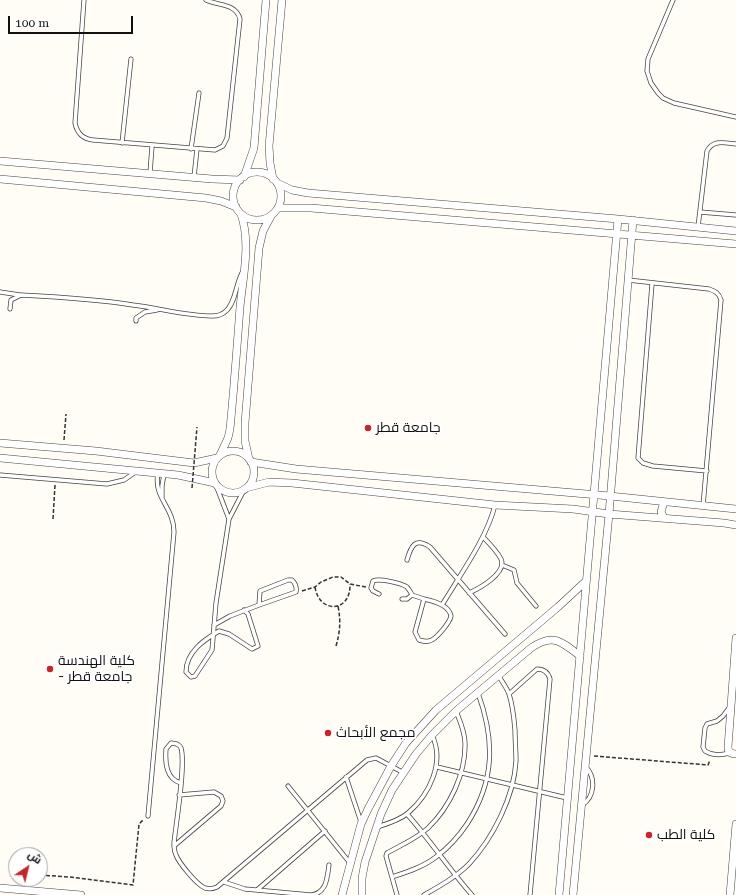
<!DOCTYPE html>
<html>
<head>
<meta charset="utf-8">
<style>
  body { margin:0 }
  #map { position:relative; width:736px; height:895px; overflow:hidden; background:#fffdf5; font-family:"Roboto Serif",Cairo,serif }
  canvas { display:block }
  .north { position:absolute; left:8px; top:847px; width:40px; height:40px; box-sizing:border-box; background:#fff; border:1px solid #a0a0a0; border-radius:50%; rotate:35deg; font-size:11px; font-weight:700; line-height:16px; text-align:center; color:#111 }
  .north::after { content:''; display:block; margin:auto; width:14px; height:18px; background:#c4262e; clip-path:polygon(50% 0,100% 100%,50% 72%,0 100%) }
  .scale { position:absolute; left:8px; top:16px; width:125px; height:18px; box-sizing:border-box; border:2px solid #111; border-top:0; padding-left:5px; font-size:12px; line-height:14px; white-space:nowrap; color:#111; -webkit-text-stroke:3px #fff; paint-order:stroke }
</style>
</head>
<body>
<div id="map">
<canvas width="736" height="895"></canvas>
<div class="north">ش</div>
<div class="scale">100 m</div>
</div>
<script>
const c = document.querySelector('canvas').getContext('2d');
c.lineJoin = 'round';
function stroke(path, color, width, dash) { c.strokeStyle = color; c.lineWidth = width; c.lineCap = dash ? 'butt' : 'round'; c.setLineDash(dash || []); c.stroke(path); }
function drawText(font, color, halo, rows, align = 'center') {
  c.font = font + ' "Roboto Serif",Cairo,serif'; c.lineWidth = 4; c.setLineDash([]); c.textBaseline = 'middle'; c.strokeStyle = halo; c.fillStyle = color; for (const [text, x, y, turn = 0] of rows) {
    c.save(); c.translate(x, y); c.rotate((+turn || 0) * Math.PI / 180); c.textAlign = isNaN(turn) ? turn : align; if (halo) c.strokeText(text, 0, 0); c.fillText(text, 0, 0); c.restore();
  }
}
const service = new Path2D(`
  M84 0 75 123C77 133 83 139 93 140L215 150 223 146 227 138 240 19C236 3 218 6 206 0
  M673 0 648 59 647 71 651 83 658 93 663 98 674 103 736 117
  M122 143 131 59
  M191 149 199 93
  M150 173 152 146
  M194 177 197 149
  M700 212 736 215
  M698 227 707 151C713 139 725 143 736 144
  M628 280 709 289C715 291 719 293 721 300L703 506
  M652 284 638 458 643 463 653 466 707 471
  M0 292 20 295
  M10 309 11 300 21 295C59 297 96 299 133 305 159 308 186 316 212 316 217 316 222 315 226 311 235 304 236 284 242 273
  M136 321V318L145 312 157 310
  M0 475 107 484 124 480 137 471
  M216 485 229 519
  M162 497V486L164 474
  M407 560C411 546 415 537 430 547L505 634
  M502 565 514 570 517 583 536 606
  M469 593C480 588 507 573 501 559 497 551 489 543 483 537
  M379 594 373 591 371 588 373 581C379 578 401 583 407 587 409 590 411 592 412 595L407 599H402
  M412 595 424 599
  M424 599C434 601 449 605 451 616 450 622 436 640 429 641 425 642 423 641 419 640L415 632Z
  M442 605C460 575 487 538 495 505
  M244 610 248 614 258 646 252 649 229 634 219 631C204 640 186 652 186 672L191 677 195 676 212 650 216 603 229 519 244 490
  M214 625 230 616 259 605 260 591 288 580H292C296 584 297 587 296 592L259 605
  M509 694 537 669C544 669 548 672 550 679L530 895
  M729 708 723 716 717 721 707 724 705 728 703 747 705 751C713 756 721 755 730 753
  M437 767 567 798
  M346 777 361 822
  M181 783C166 779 165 763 166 749L171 743 177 744C179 746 180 745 181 748 186 765 176 823 174 843 174 847 174 851 176 855 179 863 197 885 205 888 209 889 213 889 217 887L367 760 376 758 404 773
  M288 786 350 863
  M582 805C595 797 596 778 586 767
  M407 814C430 840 449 869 472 895
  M148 816 174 532C174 507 153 498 158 473
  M377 827C387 824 400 820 408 813 430 794 445 762 432 735
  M174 846 221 806 223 801 221 796 214 792 179 795
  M392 877C407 872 423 867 436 857 448 848 459 836 467 824 495 781 495 740 478 693
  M224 882 245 889 311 895
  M257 890 325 831
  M311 895C327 893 327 878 329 865
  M397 895 386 856 387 853C401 845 416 839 428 828 450 807 466 773 465 743 465 732 460 721 456 711
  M424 895C440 886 456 877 469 864 493 838 514 797 516 761 516 750 515 740 515 730 514 718 513 706 509 694 507 688 502 682 499 676`);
const minor = new Path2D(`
  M0 161 212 179 240 180
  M233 196a24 24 0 1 1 48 0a24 24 0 1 1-48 0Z
  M244 177 254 148 266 0
  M0 179 206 198 221 201 236 207
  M273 179 270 163 269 146 282 0
  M277 183 292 190 308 193 618 219 736 231
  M278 208H311L736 244
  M0 443 96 451 194 463 217 458
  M212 472a21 21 0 1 1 42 0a21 21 0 1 1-42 0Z
  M220 455 228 438 230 429C234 388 237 348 240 307 243 277 251 243 241 214
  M0 458 178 475 215 483
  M249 459 245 441V423L259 248 263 231 271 216
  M251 462 296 469 610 496 736 509
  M246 488 269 482 292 483 495 505 573 509 609 514 724 523 736 525
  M664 518 661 512 664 502
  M736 638 728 747C728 752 731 754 736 754
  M0 888 81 895
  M342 895 361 824 368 809 391 766 406 743 436 710 558 607 586 581
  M362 895V878L365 862 381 814 392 790 416 754 432 735 456 711 531 648C553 633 561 641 580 656
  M559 895 618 219
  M573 895 609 514 633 220
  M730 895 736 824`);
stroke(service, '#444', 5);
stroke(minor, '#444', 8);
stroke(new Path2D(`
  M64 440 66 414
  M53 519 55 485
  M315 587C319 614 351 613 350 584
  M302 591 315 587 321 582 333 577H341L350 584 366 587
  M336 646C340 632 341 621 338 606
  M594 756 708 765 710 760
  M40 875 69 877 133 885 139 824 143 820`), '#333', 1.5, [4, 2]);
stroke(service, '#fff', 3.5);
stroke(minor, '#fff', 7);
stroke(new Path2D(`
  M192 488 197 427`), '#333', 1.5, [4, 2]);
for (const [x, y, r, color] of [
  [368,428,4,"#c4262e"],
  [50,669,4,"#c4262e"],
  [328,733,4,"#c4262e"],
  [649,835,4,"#c4262e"]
]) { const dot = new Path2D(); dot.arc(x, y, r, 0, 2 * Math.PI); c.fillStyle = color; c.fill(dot); stroke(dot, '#fff', 1.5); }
drawText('14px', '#111', '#fff', [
  ["جامعة قطر",376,428],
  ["كلية الهندسة",58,661],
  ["- جامعة قطر",58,677],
  ["مجمع الأبحاث",336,733],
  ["كلية الطب",657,835]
], 'left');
</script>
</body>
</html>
